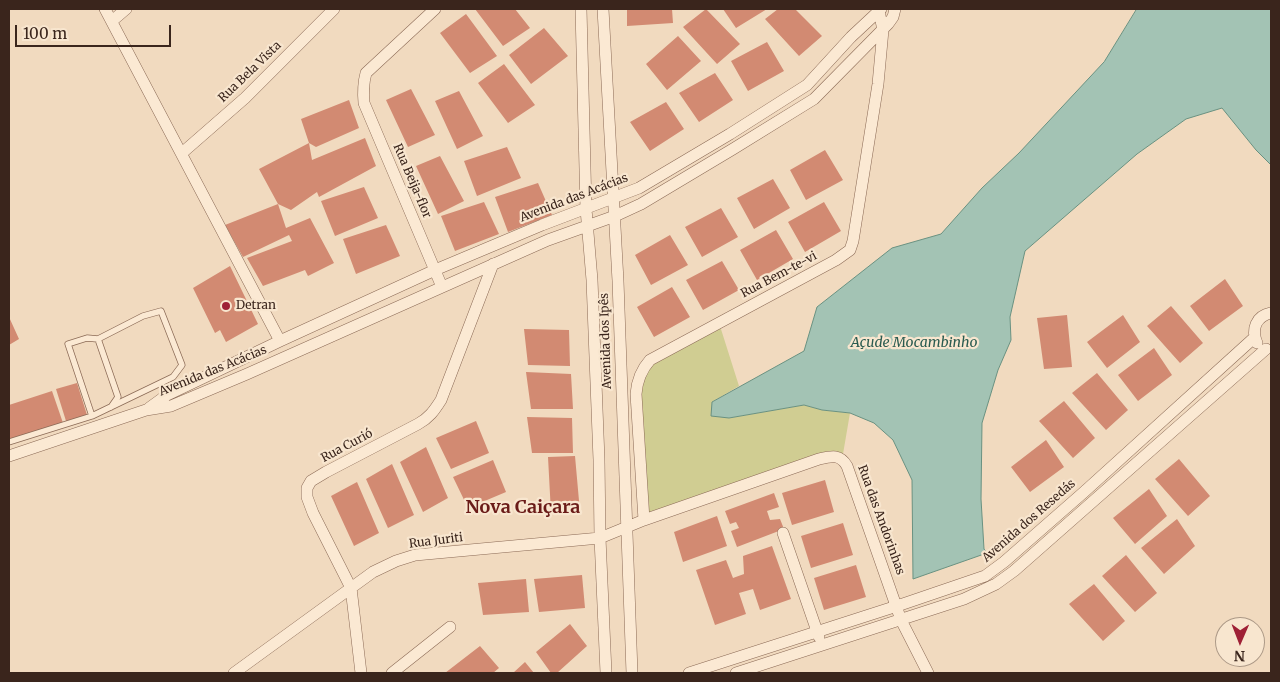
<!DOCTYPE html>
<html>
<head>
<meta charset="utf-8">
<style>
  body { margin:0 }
  #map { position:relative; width:1280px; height:682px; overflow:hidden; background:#f1dabf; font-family:Merriweather,serif }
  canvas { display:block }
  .frame { position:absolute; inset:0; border:10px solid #3a251c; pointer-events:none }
  .north { position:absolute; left:1215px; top:617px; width:50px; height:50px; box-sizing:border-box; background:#f8e6cf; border:1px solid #ac9987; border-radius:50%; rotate:181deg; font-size:14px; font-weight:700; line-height:20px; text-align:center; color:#3a251c }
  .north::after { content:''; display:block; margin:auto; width:18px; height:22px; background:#9f2136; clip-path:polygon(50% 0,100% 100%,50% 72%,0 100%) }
  .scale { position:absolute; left:15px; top:25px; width:156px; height:22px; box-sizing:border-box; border:2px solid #3a251c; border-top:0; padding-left:6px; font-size:15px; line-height:18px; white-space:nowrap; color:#3a251c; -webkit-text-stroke:4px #f8e6cf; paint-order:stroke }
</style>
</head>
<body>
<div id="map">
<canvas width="1280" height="682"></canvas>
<div class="frame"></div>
<div class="north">N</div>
<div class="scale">100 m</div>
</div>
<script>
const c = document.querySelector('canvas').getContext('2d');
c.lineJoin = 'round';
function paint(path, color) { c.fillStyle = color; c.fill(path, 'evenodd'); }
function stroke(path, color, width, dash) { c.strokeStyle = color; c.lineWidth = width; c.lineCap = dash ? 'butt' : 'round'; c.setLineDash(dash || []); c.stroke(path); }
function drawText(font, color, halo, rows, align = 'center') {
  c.font = font + ' Merriweather,serif'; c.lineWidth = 4.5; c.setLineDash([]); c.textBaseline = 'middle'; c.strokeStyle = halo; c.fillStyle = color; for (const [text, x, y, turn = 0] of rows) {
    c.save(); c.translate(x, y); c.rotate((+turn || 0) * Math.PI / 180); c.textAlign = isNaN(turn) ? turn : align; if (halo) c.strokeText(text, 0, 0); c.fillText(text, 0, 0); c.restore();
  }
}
paint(new Path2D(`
  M720 326 739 386 712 402 729 418 804 405 822 410 850 413 843 454 644 519 641 379 653 363Z`), '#d0cd92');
const water = new Path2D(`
  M1137 9H1271V165L1256 150 1222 108 1186 119 1137 154 1025 251 1010 317 1011 340 998 370 982 423 981 499 984 549 987 553 913 579 912 480 893 440 874 423 850 413 822 410 804 405 729 418 711 416 712 402 804 351 817 307 892 248 941 234 982 188 1019 153 1104 62Z`);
paint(water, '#a3c3b4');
stroke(water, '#699181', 1);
paint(new Path2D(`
  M475 9H515L530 28 503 46Z
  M627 9H672L673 23 627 26Z
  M706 9 740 44 717 64 683 27Z
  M723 9H767L736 28Z
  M778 9H795L822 36 799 56 765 19Z
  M466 14 497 56 470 73 440 33Z
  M544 28 568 56 531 84 509 55Z
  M678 36 701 61 667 90 646 64Z
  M767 42 784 71 748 91 731 61Z
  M504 64 535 105 508 123 478 83Z
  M715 73 733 100 699 122 679 93Z
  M411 89 435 135 408 147 386 100Z
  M459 91 483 136 457 149 435 101Z
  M349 100 359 128 316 147 309 143 312 160 365 138 376 166 319 197 317 192 291 210 278 204 259 169 309 143 301 119Z
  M666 102 684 129 650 151 630 122Z
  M507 147 521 178 477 196 464 161Z
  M825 150 843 180 806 200 790 170Z
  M440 156 464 201 438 214 416 166Z
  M773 179 790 208 754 229 737 198Z
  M538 183 552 215 508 232 495 197Z
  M364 187 378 218 335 236 321 201Z
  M484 202 499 234 455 251 441 216Z
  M824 202 841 231 805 252 788 222Z
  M278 204 286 228 310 218 334 263 308 276 305 270 263 286 247 258 292 241 289 235 243 257 225 225Z
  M721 208 738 237 702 257 685 227Z
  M386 225 400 256 356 274 343 239Z
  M776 230 793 259 757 280 740 250Z
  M670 235 688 265 651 285 635 255Z
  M722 261 739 290 703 310 686 280Z
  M230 266 258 324 226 342 220 330 215 333 193 288Z
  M1225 279 1243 306 1209 331 1190 306Z
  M672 287 690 317 654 337 637 307Z
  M1171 306 1203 343 1180 363 1147 326Z
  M1067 315 1072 367 1044 369 1037 318Z
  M1123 315 1140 342 1107 368 1087 342Z
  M9 317 19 339 9 345Z
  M524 329 569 330 570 366 528 365Z
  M1154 348 1172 375 1138 401 1118 375Z
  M526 372 571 374 573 409H531Z
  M1097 373 1128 410 1106 430 1072 393Z
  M77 383 87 415 66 421 56 389Z
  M52 391 63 423 9 441V405Z
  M1064 401 1095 438 1073 458 1039 421Z
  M527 417 572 418 573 453H532Z
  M476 421 489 453 451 469 436 438Z
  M1046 440 1064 467 1030 492 1011 467Z
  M426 447 448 498 423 512 400 462Z
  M575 456 580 512 551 513 548 457Z
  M1179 459 1210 496 1188 516 1155 479Z
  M493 460 506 492 468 508 453 477Z
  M392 464 414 515 388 528 366 479Z
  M825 480 834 512 792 525 782 493Z
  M357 482 379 533 354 546 331 496Z
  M1149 489 1167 516 1135 544 1113 518Z
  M774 493 779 507 767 511 770 520 780 519 784 529 737 547 731 531 739 528 736 522 730 524 725 511Z
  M717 516 727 546 683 562 674 532Z
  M1177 519 1195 546 1164 574 1141 548Z
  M843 523 853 555 811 568 801 536Z
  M772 546 791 599 760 610 753 589 739 593 746 614 715 625 696 570 726 560 733 578 744 574 743 556Z
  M1126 555 1157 593 1135 612 1102 576Z
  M856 565 866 597 824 610 814 578Z
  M582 575 585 608 539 612 534 579Z
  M526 579 529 612 483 615 478 583Z
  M1094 584 1125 621 1103 641 1069 604Z
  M570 624 587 646 557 673H551L536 652Z
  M480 646 499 668 493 673H445Z
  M525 662 534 673H513Z`), '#d28a72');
const service = new Path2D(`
  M98 339 118 397 111 407
  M9 442 92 416 173 377 182 365 161 311 143 316 98 339 87 338 68 344 92 416`);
const minor = new Path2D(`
  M105 9 280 341
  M435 9 366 73C363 84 363 92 364 103L442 287
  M581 9 586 209 592 280 599 460 600 538 606 673
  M603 9 618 281 632 673
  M112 21 126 9
  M182 153 245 98 334 9
  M1257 343C1251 329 1256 316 1271 313
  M149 408 167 395 280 341 435 270 542 225 639 188 730 134 807 85 851 37 881 9
  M9 456 146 410 171 406 247 374 548 240 615 216 641 204 733 149 814 99 888 24 893 17 895 9
  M644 520 636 394C637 381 641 370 650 360L836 260 850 250 853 241 878 84 883 30 879 11
  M783 533 819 637
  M234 673 373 572 396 561 415 555 600 538 644 520 819 459C832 456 840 454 847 466L901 620 928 673
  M361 673 351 588 313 513 307 497V488L311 481 326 472 418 424C429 418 434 411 441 400L493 264
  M392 673 450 627
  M689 673 897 606 985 576 1004 562 1084 492 1255 337
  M736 673 964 599 996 584 1014 571 1266 349`);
stroke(service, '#8b6a56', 7);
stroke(minor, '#8b6a56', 12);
stroke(service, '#fbe9d3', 5.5);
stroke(minor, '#fbe9d3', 11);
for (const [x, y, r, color] of [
  [226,306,5,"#9f2136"]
]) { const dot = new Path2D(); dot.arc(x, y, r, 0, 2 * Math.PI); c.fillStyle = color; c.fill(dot); stroke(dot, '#f8e6cf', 2); }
drawText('12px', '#3a251c', '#f8e6cf', [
  ["Rua Bela Vista",250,72,-44],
  ["Rua Beija-flor",412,181,67],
  ["Avenida das Acácias",574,198,-21],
  ["Rua Bem-te-vi",779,275,-28],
  ["Avenida dos Ipês",606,341,-92],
  ["Avenida das Acácias",213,371,-22],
  ["Rua Curió",347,446,-28],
  ["Rua das Andorinhas",881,520,70],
  ["Avenida dos Resedás",1029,521,-41],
  ["Rua Juriti",436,541,-7]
]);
drawText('12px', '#3a251c', '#f8e6cf', [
  ["Detran",236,306]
], 'left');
drawText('italic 14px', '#2a5b50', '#f8e6cf', [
  ["Açude Mocambinho",914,343]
]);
drawText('bold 18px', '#6a1b18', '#f8e6cf', [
  ["Nova Caiçara",523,508]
]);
</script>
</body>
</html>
